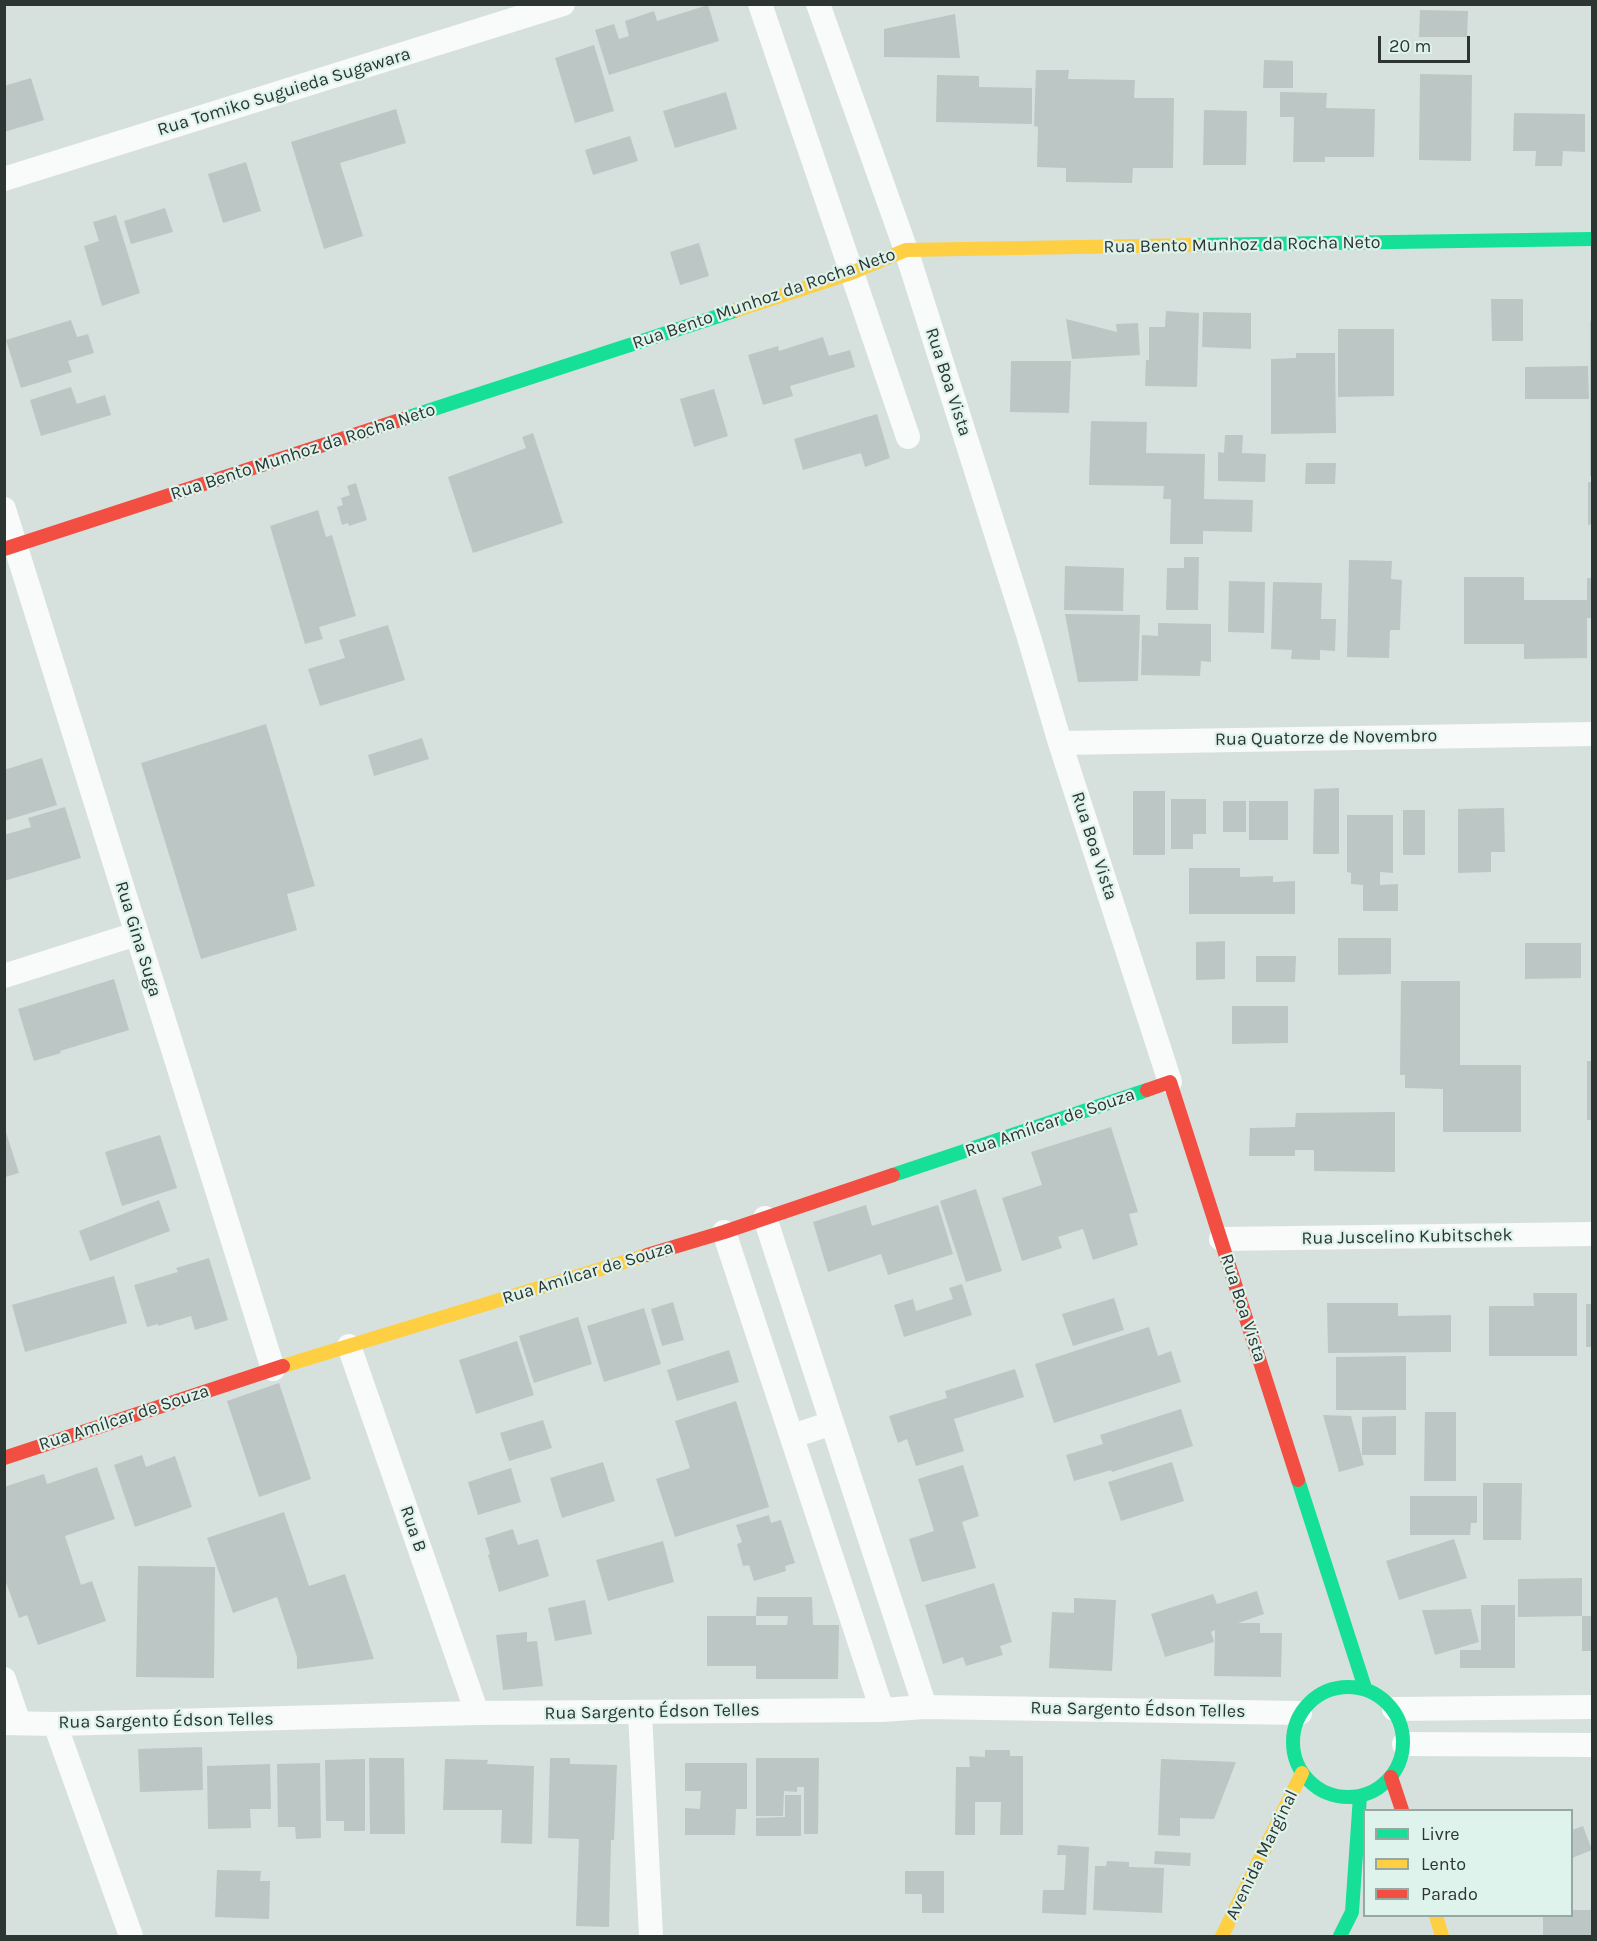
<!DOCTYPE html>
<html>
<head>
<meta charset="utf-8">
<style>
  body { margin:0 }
  #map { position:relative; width:1597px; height:1941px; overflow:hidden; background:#d6e1dd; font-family:Karla,sans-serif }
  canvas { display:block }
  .frame { position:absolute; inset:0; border:6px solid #2d3532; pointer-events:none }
  .legend { position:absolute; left:1363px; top:1809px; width:210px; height:108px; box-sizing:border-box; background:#def3eb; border:2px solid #97a7a1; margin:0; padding:8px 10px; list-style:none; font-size:18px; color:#2d3532 }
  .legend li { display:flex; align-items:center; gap:12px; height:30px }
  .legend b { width:30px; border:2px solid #97a7a1 }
  .scale { position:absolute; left:1378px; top:36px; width:92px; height:27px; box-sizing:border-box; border:3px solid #2d3532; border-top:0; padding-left:8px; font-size:18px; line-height:21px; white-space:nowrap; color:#2d3532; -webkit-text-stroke:4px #def3eb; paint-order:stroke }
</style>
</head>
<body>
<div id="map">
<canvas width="1597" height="1941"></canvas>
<div class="frame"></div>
<ul class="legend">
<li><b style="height:8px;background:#16e098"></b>Livre</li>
<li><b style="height:8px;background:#ffcf43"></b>Lento</li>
<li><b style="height:8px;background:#f24e42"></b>Parado</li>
</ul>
<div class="scale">20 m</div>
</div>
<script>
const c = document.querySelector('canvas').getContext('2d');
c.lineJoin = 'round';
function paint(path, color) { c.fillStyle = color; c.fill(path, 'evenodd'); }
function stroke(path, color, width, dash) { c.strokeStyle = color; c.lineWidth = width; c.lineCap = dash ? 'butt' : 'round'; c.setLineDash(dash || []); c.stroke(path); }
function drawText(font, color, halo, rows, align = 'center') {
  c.font = font + ' Karla,sans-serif'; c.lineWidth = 4.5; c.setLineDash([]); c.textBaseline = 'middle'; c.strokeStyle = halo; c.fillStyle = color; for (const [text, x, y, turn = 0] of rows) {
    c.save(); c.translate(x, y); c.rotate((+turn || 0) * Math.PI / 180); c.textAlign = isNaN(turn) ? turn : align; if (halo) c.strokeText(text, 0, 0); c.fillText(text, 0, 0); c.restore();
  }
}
paint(new Path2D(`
  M708 5 719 41 609 75 595 30 614 24 619 39 629 36 625 21 654 11 657 21Z
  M1420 10 1468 11 1467 37H1419Z
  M955 14 960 58 884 57V29Z
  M594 45 614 111 575 123 555 58Z
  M1264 60 1293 61V88H1263Z
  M1036 70H1069L1068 79 1135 80 1134 98H1174L1173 168H1133L1132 183 1066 182V168L1037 167 1038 127 1034 126Z
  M1420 74 1472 75 1471 161 1419 160Z
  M937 75 979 76V87L1032 88V124L936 122Z
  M31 78 44 120 4 132V86Z
  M726 92 737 129 675 148 663 111Z
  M1280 92 1327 93 1326 108 1375 109 1374 157H1325V162H1293L1294 117H1280Z
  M396 109 406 143 340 163 363 236 324 249 291 142Z
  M1204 110 1247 111 1246 165H1203Z
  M1514 113 1585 114V152L1563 151 1562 166H1535L1536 151H1513Z
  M630 136 638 161 593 175 585 150Z
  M246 162 261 211 223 223 208 174Z
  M165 208 173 232 131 244 124 221Z
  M116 215 140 293 102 306 84 246 99 241 93 222Z
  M699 243 709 276 680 285 670 252Z
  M1491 299H1523V341H1492Z
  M1166 311 1199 313 1197 387 1145 386 1146 360H1149V327H1165Z
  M1203 312 1251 313V349L1202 347Z
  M1066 319 1117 332 1116 324 1138 323 1140 355 1072 359Z
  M71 320 77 337 88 334 94 353 68 361 72 372 21 388 6 340Z
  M1592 320V476H1590V321Z
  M1338 329H1394V396L1338 397Z
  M823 337 829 356 850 350 855 367 790 386 793 396 763 405 748 355 778 346 779 351Z
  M1296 353H1335L1336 433 1271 434V359L1296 358Z
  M1011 361H1071L1069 413 1010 412Z
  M1588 366 1589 399H1525V367Z
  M71 387 77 404 105 395 111 415 41 436 30 400Z
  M714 389 728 436 694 447 680 399Z
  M877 414 890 458 865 467 861 453 803 470 794 439Z
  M1091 421 1147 422 1146 453 1205 454 1204 499 1253 500 1252 532 1203 531V544H1170L1171 499H1163L1164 486 1089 485Z
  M533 433 563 523 473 553 448 477 526 448 522 437Z
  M1225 435H1243L1242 453 1266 454 1265 482 1218 481V452L1224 453Z
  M1306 463H1336L1335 484H1305Z
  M1588 482H1592V524L1588 525Z
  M356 483 367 520 349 526 348 523 342 525 337 507 343 505 341 498 350 495 347 486Z
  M318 510 326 537 332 535 356 616 319 627 323 639 305 644 270 526Z
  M1184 557H1199L1198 610H1166L1167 568H1184Z
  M1349 560 1392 561 1391 579 1402 580 1400 630H1390L1389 658 1347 657Z
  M1065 566 1124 568 1123 611 1064 610Z
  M1464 577H1524V600H1587V578H1592V618H1587V658L1524 659V644H1464Z
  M1229 581 1265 582 1264 633 1228 632Z
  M1273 582 1322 583 1321 619H1336L1335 651 1320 650V660L1291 659 1292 650 1271 649Z
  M1065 614 1140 615 1138 681 1078 682Z
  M1158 623 1211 624V662L1201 661 1200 676 1141 675 1142 635 1158 636Z
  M388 625 405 680 320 706 308 669 345 658 339 640Z
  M266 724 315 886 287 894 297 930 201 959 141 763Z
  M422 738 429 759 374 776 368 755Z
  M42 758 57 805 4 821V770Z
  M1339 788V854H1313L1314 789Z
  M1133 791H1165V855H1133Z
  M1171 799H1206V834H1193V849H1171Z
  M1223 801H1246V832H1223Z
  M1249 801H1288V840H1249Z
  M65 807 81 858 4 881V835L31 827 28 818Z
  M1504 808 1505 852H1491V872L1458 873V809Z
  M1403 810H1425V855H1403Z
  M1347 815H1393V873L1380 872V885L1398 884V911H1363V885L1351 884V873L1347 872Z
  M1189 868H1240V877L1273 876V882L1295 881V914H1189Z
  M1338 938H1391V974L1338 975Z
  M1225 941V979L1196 980V942Z
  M1525 943H1581V978L1525 979Z
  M1256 956H1296L1295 982H1256Z
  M114 979 129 1030 60 1051 61 1053 34 1061 18 1009Z
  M1401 981H1460V1065H1521V1132H1443V1089L1405 1088V1075H1400Z
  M1232 1006H1288V1043L1232 1044Z
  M1587 1061H1592V1120H1587Z
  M1395 1112V1172L1314 1171V1150H1295V1156H1249L1250 1128 1295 1127 1296 1113Z
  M1111 1127 1138 1212 1129 1214 1138 1245 1093 1260 1083 1229 1058 1237 1062 1248 1022 1261 1002 1198 1042 1185 1031 1152Z
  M5 1129 19 1173 5 1177Z
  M160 1135 177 1188 122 1206 105 1152Z
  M976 1189 1002 1271 966 1282 940 1201Z
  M159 1200 170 1231 90 1261 79 1231Z
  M866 1205 872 1226 938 1205 953 1254 888 1275 881 1254 828 1272 813 1222Z
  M209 1258 228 1320 195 1330 191 1316 158 1326V1324L147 1327 134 1285 178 1272 176 1268Z
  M114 1276 127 1323 25 1352 12 1305Z
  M962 1284 972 1315 904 1337 894 1305 913 1299 916 1311 953 1299 949 1288Z
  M1533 1293H1577V1356H1489V1306H1534Z
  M1114 1298 1124 1330 1073 1346 1062 1314Z
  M673 1302 684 1340 662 1346 651 1309Z
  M1327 1303H1398V1316L1451 1315V1352L1328 1353Z
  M1586 1304H1592V1347H1586Z
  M644 1308 661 1364 604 1382 587 1326Z
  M578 1317 592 1364 534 1383 519 1336Z
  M1149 1327 1158 1356 1171 1351 1181 1382 1054 1423 1035 1364Z
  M517 1341 534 1395 476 1414 459 1360Z
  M729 1350 739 1382 677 1401 667 1370Z
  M1406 1356V1410H1336V1357Z
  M1015 1369 1024 1397 954 1419 964 1451 916 1466 907 1439 898 1443 889 1416 947 1398 945 1391Z
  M279 1383 311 1479 259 1497 227 1401Z
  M736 1401 769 1507 675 1537 656 1479 690 1468 675 1421Z
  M1181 1409 1193 1446 1112 1472 1111 1470 1074 1481 1066 1455 1103 1444 1100 1435Z
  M1425 1412H1456V1481H1424Z
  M1323 1415 1351 1416 1364 1465 1339 1472Z
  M1396 1416V1455H1362V1417Z
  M543 1420 552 1448 509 1461 500 1433Z
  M142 1455 146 1467 175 1456 192 1507 135 1527 114 1465Z
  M603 1462 615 1501 562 1518 550 1478Z
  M1172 1462 1184 1501 1121 1521 1108 1482Z
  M963 1465 979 1516 962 1522 976 1568 922 1582 909 1539 934 1531 918 1479Z
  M97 1467 115 1519 65 1536 81 1585 92 1581 106 1621 38 1645 27 1615 19 1618 4 1577V1487L44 1474 47 1484Z
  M511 1468 521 1502 478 1515 468 1482Z
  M1483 1483H1522L1521 1540H1483Z
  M1410 1496H1477V1523H1471L1470 1535H1410Z
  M284 1512 309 1586 345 1574 374 1659 297 1669V1657L277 1597 233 1613 207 1538Z
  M769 1515 771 1523 781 1520 795 1563 785 1566 786 1571 754 1581 749 1565 743 1566 737 1544 742 1542 736 1525Z
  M513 1529 518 1545 538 1539 549 1576 499 1592 488 1555 490 1554 485 1538Z
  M1454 1539 1467 1578 1399 1600 1386 1561Z
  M663 1541 674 1582 608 1601 596 1560Z
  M138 1566 215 1567 214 1678 136 1677Z
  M1582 1578V1616L1518 1617V1579Z
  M994 1583 1012 1642 1000 1646 1003 1655 966 1666 963 1657 943 1664 925 1605Z
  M1257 1591 1264 1614 1238 1623H1260V1633H1282L1281 1677 1214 1676 1215 1630 1211 1632 1214 1642 1165 1657 1151 1614 1213 1594 1217 1604Z
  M757 1597H812L813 1625H839L838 1679H756V1666H707V1616H756V1625H787L788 1616H756Z
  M1074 1598 1116 1600 1112 1671 1049 1668 1052 1612 1074 1613Z
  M585 1600 592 1634 555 1641 548 1608Z
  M1481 1605H1515V1668H1460V1650H1481Z
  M1471 1609 1479 1642 1435 1655 1422 1610Z
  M1582 1616H1592V1651H1582Z
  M527 1632V1642L537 1641 543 1686 503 1690 496 1635Z
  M202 1747 203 1790 140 1792 138 1749Z
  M985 1750H1010V1756H1023V1835H1000L1001 1802H975V1835H955L956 1767H970L969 1756 985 1757Z
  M369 1758H404L405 1834H370Z
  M550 1758H570V1764L617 1765 614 1840H611L609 1927 576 1926 579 1839 548 1838Z
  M756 1758H819L818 1834H804V1787H797V1792L784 1791 783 1816H756Z
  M365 1759V1831H344V1821H326L325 1760Z
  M445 1759 488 1760 487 1764 534 1766 532 1844 501 1843 502 1810H443Z
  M1161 1759 1236 1762 1214 1819 1180 1818V1836L1158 1835Z
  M320 1763 321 1838 296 1839 295 1827H278L277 1764Z
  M685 1763H747V1809H736L735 1835H685V1808L700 1809 701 1791H685Z
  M270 1764 271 1809H250L251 1828 208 1829 207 1766Z
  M785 1795H801V1836H756V1818L785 1817Z
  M1583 1826 1592 1850 1572 1858V1830Z
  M1058 1845 1089 1847 1086 1915 1042 1913 1043 1890H1064L1066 1855H1057Z
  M1155 1851 1191 1853 1190 1866 1154 1864Z
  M1107 1861 1129 1862V1867L1164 1868 1162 1913 1093 1910 1095 1866H1106Z
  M217 1870 261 1871 260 1881H270L269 1919 215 1917Z
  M905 1871H944V1913H922V1894H905Z
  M1572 1910H1592V1936H1543V1916H1572Z`), '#bcc6c4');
stroke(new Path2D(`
  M760 4 908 437
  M818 4 906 250 1028 634 1060 743 1170 1082
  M4 179 563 4
  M4 509 273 1369
  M1060 743 1592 734
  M4 976 136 934
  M765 1218 925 1707
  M724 1232 882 1710
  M1221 1239 1592 1234
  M349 1346 477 1713
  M793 1436 832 1423
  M4 1679 19 1723
  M1394 1709 1592 1707
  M640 1712 651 1936
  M4 1723 55 1724 477 1713 882 1710 925 1707 1300 1713
  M55 1724 131 1936
  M1404 1744 1592 1745`), '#f9fafa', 24);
stroke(new Path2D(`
  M1195 245 1592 239
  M403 419 737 310
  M893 1175 1147 1090
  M1298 1480 1365 1688
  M1293 1742a55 55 0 1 1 110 0a55 55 0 1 1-110 0Z
  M1340 1936 1352 1912 1360 1796`), '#16e098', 14);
stroke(new Path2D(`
  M737 310 851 273 906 250 1195 245
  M283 1366 647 1255
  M1436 1916 1442 1936
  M1222 1936 1302 1773`), '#ffcf43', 14);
stroke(new Path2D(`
  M4 549 403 419
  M1147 1090 1170 1082 1298 1480
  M647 1255 724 1232 893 1175
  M4 1458 283 1366
  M1391 1777 1402 1810`), '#f24e42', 14);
drawText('18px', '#2d3532', '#def3eb', [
  ["Rua Tomiko Suguieda Sugawara",284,92,-17],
  ["Rua Bento Munhoz da Rocha Neto",1242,245,-1],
  ["Rua Bento Munhoz da Rocha Neto",764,299,-19],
  ["Rua Boa Vista",948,382,72],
  ["Rua Bento Munhoz da Rocha Neto",303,452,-18],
  ["Rua Quatorze de Novembro",1326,738,-1],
  ["Rua Boa Vista",1094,846,72],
  ["Rua Gina Suga",138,939,73],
  ["Rua Amílcar de Souza",1050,1123,-19],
  ["Rua Juscelino Kubitschek",1407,1237,-1],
  ["Rua Amílcar de Souza",588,1273,-17],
  ["Rua Boa Vista",1243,1308,72],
  ["Rua Amílcar de Souza",124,1418,-18],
  ["Rua B",413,1529,71],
  ["Rua Sargento Édson Telles",1138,1710,1],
  ["Rua Sargento Édson Telles",652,1712,-1],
  ["Rua Sargento Édson Telles",166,1721,-1],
  ["Avenida Marginal",1262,1855,-64]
]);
</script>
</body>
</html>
